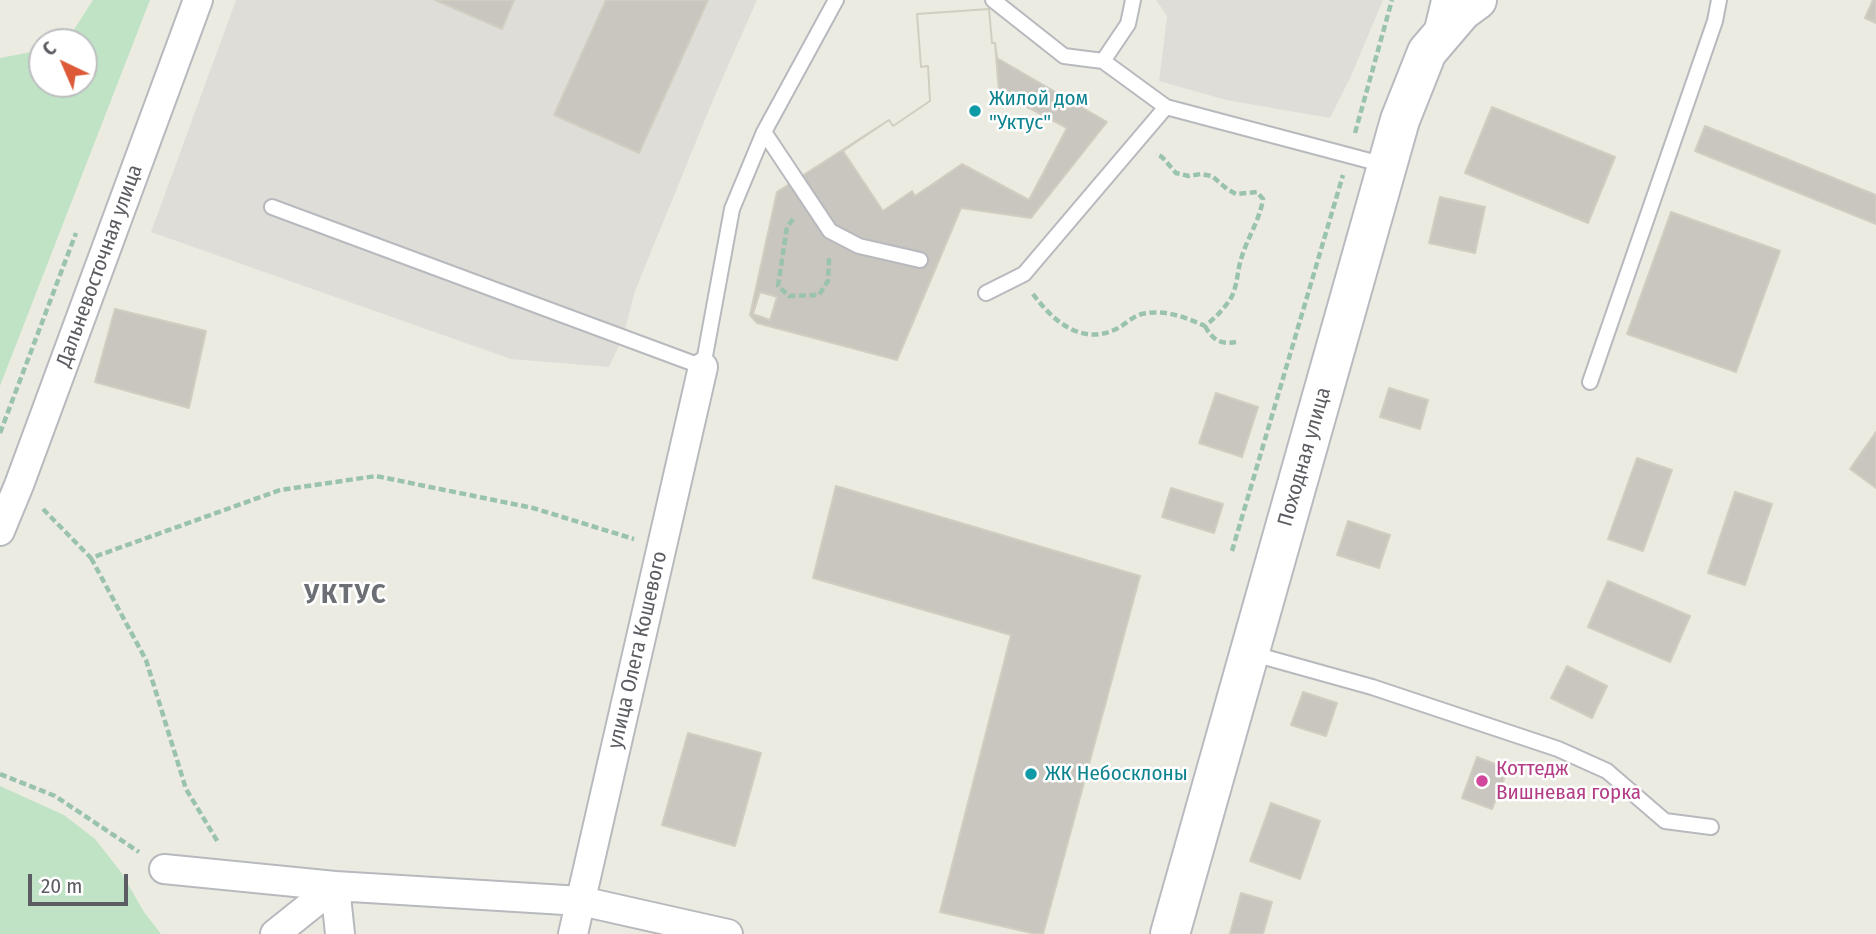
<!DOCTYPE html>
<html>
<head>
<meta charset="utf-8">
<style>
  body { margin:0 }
  #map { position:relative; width:1876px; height:934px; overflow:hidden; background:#ecebe2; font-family:"Fira Sans Condensed",sans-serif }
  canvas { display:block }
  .north { position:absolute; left:28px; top:28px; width:70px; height:70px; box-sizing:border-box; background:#fff; border:2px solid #bdbec0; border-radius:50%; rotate:316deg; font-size:19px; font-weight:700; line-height:28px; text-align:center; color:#5b5d62 }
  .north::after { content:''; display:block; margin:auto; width:24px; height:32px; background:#dd5938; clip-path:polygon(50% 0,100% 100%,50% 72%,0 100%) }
  .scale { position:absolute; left:28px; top:874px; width:100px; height:32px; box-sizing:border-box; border:4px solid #5b5d62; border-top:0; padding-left:9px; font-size:21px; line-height:24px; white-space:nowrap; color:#5b5d62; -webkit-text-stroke:5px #fff; paint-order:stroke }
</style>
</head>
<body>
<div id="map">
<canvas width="1876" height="934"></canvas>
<div class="north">С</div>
<div class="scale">20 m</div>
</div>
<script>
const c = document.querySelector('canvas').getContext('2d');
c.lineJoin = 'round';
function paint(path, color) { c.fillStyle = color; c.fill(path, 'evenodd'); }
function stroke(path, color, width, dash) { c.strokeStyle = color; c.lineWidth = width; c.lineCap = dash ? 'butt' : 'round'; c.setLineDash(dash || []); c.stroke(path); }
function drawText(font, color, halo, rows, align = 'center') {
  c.font = font + ' "Fira Sans Condensed",sans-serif'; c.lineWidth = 5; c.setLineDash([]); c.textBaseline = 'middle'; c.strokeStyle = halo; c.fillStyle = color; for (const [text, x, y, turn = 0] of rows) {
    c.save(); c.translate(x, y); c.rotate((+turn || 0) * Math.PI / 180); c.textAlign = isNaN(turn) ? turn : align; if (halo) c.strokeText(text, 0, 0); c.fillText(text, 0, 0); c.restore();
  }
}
paint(new Path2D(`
  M236 0H757L713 100 635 291 623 337 609 367 511 359 151 232Z
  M1156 0H1383L1351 76 1330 118 1226 100 1159 81 1167 16Z`), '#deddd7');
paint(new Path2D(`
  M93 0H150L0 386V58L42 50V84H84V42H66Z
  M0 786 64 815 95 839 121 872 144 912 161 934H0Z`), '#c0e3c5');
const building = new Path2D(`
  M435 0H514L502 29Z
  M606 0H708L639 153 554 115Z
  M1873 0H1876V23L1865 18Z
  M989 9 992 43H995L999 92 1067 128 1029 200 962 164 915 196 912 191 883 211 843 151 889 120 893 126 930 101 928 66 921 67 917 14Z
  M989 9 992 43H995L997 58 1107 122 1031 218 961 208 897 360 757 323 750 315 777 192 889 120 893 126 930 101 928 66 921 67 917 14Z
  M1492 107 1615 157 1588 223 1465 173Z
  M1705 126 1876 195V224L1695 151Z
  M1440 197 1485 207 1475 253 1429 243Z
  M1671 212 1780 251 1736 372 1627 334Z
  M760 292 777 297 770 320 753 314Z
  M115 309 206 331 189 408 95 382Z
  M1389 388 1428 400 1420 429 1380 417Z
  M1216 393 1258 407 1242 457 1199 443Z
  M1876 432V488L1850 469Z
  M1637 458 1672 470 1643 551 1608 539Z
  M836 486 1140 576 1043 934H1036L940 912 1011 635 813 578Z
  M1171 488 1223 504 1214 533 1162 517Z
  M1735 492 1772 504 1745 585 1708 573Z
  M1348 521 1390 535 1379 568 1337 555Z
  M1608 581 1690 616 1670 662 1588 627Z
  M1567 666 1607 686 1592 718 1551 698Z
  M1303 692 1337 703 1326 736 1291 725Z
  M688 733 761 753 735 846 662 825Z
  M1477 757 1508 769 1492 809 1462 798Z
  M1271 803 1320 821 1300 879 1250 861Z
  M1241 893 1272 902 1263 934H1230Z`);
paint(building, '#c8c6bf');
stroke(building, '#d1cec1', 2);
const service = new Path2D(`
  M993 0 1064 56 1103 61
  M1133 0 1128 24 1103 61 1166 107 1385 165
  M1432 29 1439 0
  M764 132 830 231 859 246 920 260
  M272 207 703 367 732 209 764 132 836 0
  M986 293 1024 274 1166 107
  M1590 382 1715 21 1719 0
  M1250 653 1372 687 1558 749 1607 771 1665 821 1711 827`);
const minor = new Path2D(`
  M0 531 19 485 198 0
  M164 869 335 886 581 901 728 934
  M335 886 340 934
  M275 934 335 886
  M573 934 703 367`);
const secondary = new Path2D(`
  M1170 934 1400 120 1427 52 1462 11 1477 0`);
stroke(service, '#b8b9be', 18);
stroke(minor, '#b8b9be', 32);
stroke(secondary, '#b8bac0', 42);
stroke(new Path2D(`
  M1355 133 1392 0
  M793 219 787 227 778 286 789 296 819 295 828 281 829 260 828 257
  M1033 294C1052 320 1080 345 1114 330 1124 326 1131 317 1142 314 1164 309 1185 317 1205 326 1215 318 1224 309 1231 298 1238 285 1237 270 1242 256 1248 237 1260 219 1263 199L1257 192 1236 194 1227 189 1212 176 1201 174 1189 176 1176 173 1162 157 1156 154
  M1205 326C1212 339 1220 345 1236 342
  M0 433 76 233
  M43 509 91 558 280 490 376 476 533 508 634 539
  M1232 551 1343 175
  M91 558 146 660 186 789 219 844
  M0 774 55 796 139 852`), '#9ac3ab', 4.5, [7, 3.5]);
stroke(service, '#fff', 14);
stroke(minor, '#fff', 28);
stroke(secondary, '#fff', 38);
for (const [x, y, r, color] of [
  [975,111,7,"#0f9aa8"],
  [1031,774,7,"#0f9aa8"],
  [1482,781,7,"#d1479c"]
]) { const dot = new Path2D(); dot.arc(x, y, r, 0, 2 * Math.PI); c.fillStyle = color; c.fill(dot); stroke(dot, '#fff', 2.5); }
drawText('21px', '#0d838f', '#fff', [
  ["Жилой дом",989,99],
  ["\"Уктус\"",989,123],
  ["ЖК Небосклоны",1045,774]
], 'left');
drawText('21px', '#5b5d62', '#fff', [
  ["Дальневосточная улица",100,266,-70],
  ["Походная улица",1305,457,-74],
  ["улица Олега Кошевого",638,650,-77]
]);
drawText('21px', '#b23c85', '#fff', [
  ["Коттедж",1496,769],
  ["Вишневая горка",1496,793]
], 'left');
c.letterSpacing = '2px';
drawText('bold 28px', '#6c6f74', '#fff', [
  ["УКТУС",346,595]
]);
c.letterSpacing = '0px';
</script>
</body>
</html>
